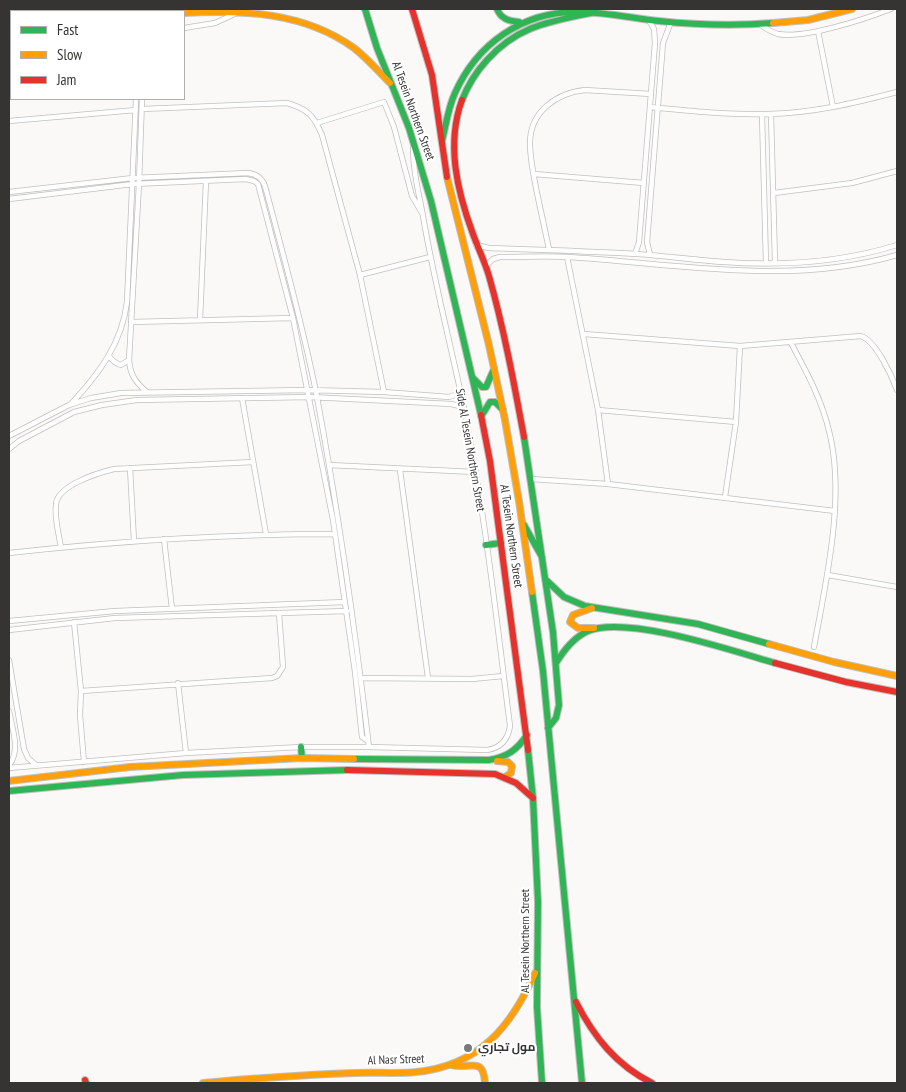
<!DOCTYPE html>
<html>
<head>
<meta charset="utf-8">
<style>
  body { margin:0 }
  #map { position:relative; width:906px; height:1092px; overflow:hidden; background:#faf9f7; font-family:"PT Sans Narrow",sans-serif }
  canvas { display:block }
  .frame { position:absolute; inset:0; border:10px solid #353433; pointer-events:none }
  .legend { position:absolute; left:10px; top:10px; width:175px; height:90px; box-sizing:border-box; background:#fff; border:1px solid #aeaead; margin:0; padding:6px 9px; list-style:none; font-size:15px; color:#353433 }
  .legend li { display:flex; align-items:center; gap:10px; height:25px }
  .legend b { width:25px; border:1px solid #aeaead }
</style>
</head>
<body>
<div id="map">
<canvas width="906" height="1092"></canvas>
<div class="frame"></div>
<ul class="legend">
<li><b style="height:6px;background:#30b455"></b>Fast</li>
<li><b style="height:6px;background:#ff9f0a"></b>Slow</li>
<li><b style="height:6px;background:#e5322d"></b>Jam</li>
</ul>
</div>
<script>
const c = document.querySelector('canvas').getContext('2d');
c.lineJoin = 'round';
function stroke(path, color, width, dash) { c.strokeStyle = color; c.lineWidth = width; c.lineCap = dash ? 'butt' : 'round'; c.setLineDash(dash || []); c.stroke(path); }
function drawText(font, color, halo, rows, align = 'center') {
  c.font = font + ' "PT Sans Narrow",Cairo,sans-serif'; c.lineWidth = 4.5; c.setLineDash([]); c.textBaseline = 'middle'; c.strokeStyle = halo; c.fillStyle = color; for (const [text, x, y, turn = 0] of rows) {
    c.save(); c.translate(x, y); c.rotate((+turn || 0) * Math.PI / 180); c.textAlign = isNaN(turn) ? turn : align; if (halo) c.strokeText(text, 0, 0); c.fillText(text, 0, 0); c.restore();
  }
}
const street = new Path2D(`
  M761 25C766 29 772 32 778 34 805 39 865 19 891 9
  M184 28 215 23 239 12
  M818 31 833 107
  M9 42H11
  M142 99 139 184 129 360C130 374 135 382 147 392
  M650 107C690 111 729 115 769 114 813 113 855 103 897 92
  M142 109 287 103C308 109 314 116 322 135L360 275 384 392
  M771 114 775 263
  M762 115 766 263
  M9 121 136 110
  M317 123 384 102 394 127 412 196 422 213
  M534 174 644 183
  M9 192 133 178 248 173C257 174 262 178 265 186 283 254 302 322 316 392 338 509 355 628 369 747
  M774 193 852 183 897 171
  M9 199 133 184 246 179 254 181 258 184 293 318 333 520 355 672 362 737 368 741
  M476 245 489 248C538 250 588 251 637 254 666 256 695 260 724 262 781 266 843 262 897 245
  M549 249C545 230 541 211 537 193 534 177 530 160 530 143 530 112 556 93 585 90L651 94
  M635 254 639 242 655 43 654 29 648 19
  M650 255 647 242 663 43 671 22
  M567 257 598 410 608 484
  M486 266 493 259 500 257C523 257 546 256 569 257 678 264 790 286 897 255
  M360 275 430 257
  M200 320 206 181
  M131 322 293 318
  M584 334 740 346 861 336C876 341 892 376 897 390
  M791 343C806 371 822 400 829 431 846 496 826 581 814 647
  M109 356C112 361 115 363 121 365L129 360
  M242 398 266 534
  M70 405C98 375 122 344 127 302L136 99
  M598 410 736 422
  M9 436 69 405 91 398 121 393 308 390 384 392 449 397 461 393
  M9 449 19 441 74 412 102 405 137 400 310 397 451 404 464 407
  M329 465 475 472
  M130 468 134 541
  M400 470 428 678
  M531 479 608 484 835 511
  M725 497 736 422 740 346
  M164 539 172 609
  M61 548C59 534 54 518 56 504 58 485 98 473 114 469L253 462
  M9 553C117 541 226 534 335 534
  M828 575 897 587
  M9 621 115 611 345 602
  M74 622 81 691 80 715 84 762
  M9 630 115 618 347 611
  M9 660 24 749 28 758 36 765
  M361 678 472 679 503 676
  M178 683 186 753
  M81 691 272 678 277 676 283 667 279 613
  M9 711C12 728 21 751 9 765
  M9 768 186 753 301 747H369L487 750C501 748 508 740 510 726 496 615 484 503 461 394 448 334 433 276 423 216 419 194 413 172 413 149`);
const fast = new Path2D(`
  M365 9 377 48 409 128 431 201 481 415
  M497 9C501 19 509 21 519 22
  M9 28H11
  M462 100C468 85 476 72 487 60 518 26 548 22 591 13
  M442 141C446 125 448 108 455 93 477 44 522 12 576 12 604 12 632 18 659 21 697 25 736 26 773 23
  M473 378 482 387H486L494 369
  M482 415 490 402H495L503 410
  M524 437 553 632 559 705 556 718 548 728
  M524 525 542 557
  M486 545 501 543
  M546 580 564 597 585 606 698 624 769 644
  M532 592 543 671 582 1083
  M556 663C564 650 574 637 588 631 627 615 733 651 775 663
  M301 747 302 758
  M528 750 533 798 538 902 537 1007 542 1083
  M354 759 489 760C507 757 517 750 527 735
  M9 791 183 775 347 770`);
const slow = new Path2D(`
  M184 13C244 10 304 12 354 48 367 58 378 71 390 83
  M773 23 808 20 852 9
  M447 177 489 345 505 420 519 501 532 592
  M592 608 573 615 570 622 578 628H594
  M769 644 834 662 897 676
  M497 761 508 762 512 766 511 773 505 777
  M9 781 130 767 302 758 354 759
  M451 1065C470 1070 483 1055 485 1083
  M203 1083C254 1078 304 1075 355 1073 376 1072 396 1074 416 1072 479 1066 511 1027 535 973`);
const jam = new Path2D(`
  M412 9 432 75 447 177
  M9 10 28 9
  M462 100C446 144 457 191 473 234 478 248 485 262 489 276 504 329 514 383 524 437
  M481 415 490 461 528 750
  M775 663 846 682 897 692
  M347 770 495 774 516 783 533 798
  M576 1002C594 1037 616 1065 652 1083
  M85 1080 86 1083`);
stroke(street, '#c0c0be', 6);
stroke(fast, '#c0c0be', 8);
stroke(slow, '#c0c0be', 8);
stroke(jam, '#c0c0be', 8);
stroke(street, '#fefefe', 4.5);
stroke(fast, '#30b455', 6);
stroke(slow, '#ff9f0a', 6);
stroke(jam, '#e5322d', 6);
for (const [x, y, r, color] of [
  [468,1048,5,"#7a7978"]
]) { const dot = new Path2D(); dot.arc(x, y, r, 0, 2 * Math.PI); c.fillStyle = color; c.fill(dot); stroke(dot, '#fff', 2); }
drawText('12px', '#353433', '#fff', [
  ["Al Tesein Northern Street",413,111,70],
  ["Side Al Tesein Northern Street",470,450,80],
  ["Al Tesein Northern Street",511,536,82],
  ["Al Tesein Northern Street",526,941,-90],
  ["Al Nasr Street",396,1060,-2]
]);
drawText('bold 12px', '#353433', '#fff', [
  ["مول تجاري",478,1048]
], 'left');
</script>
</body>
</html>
